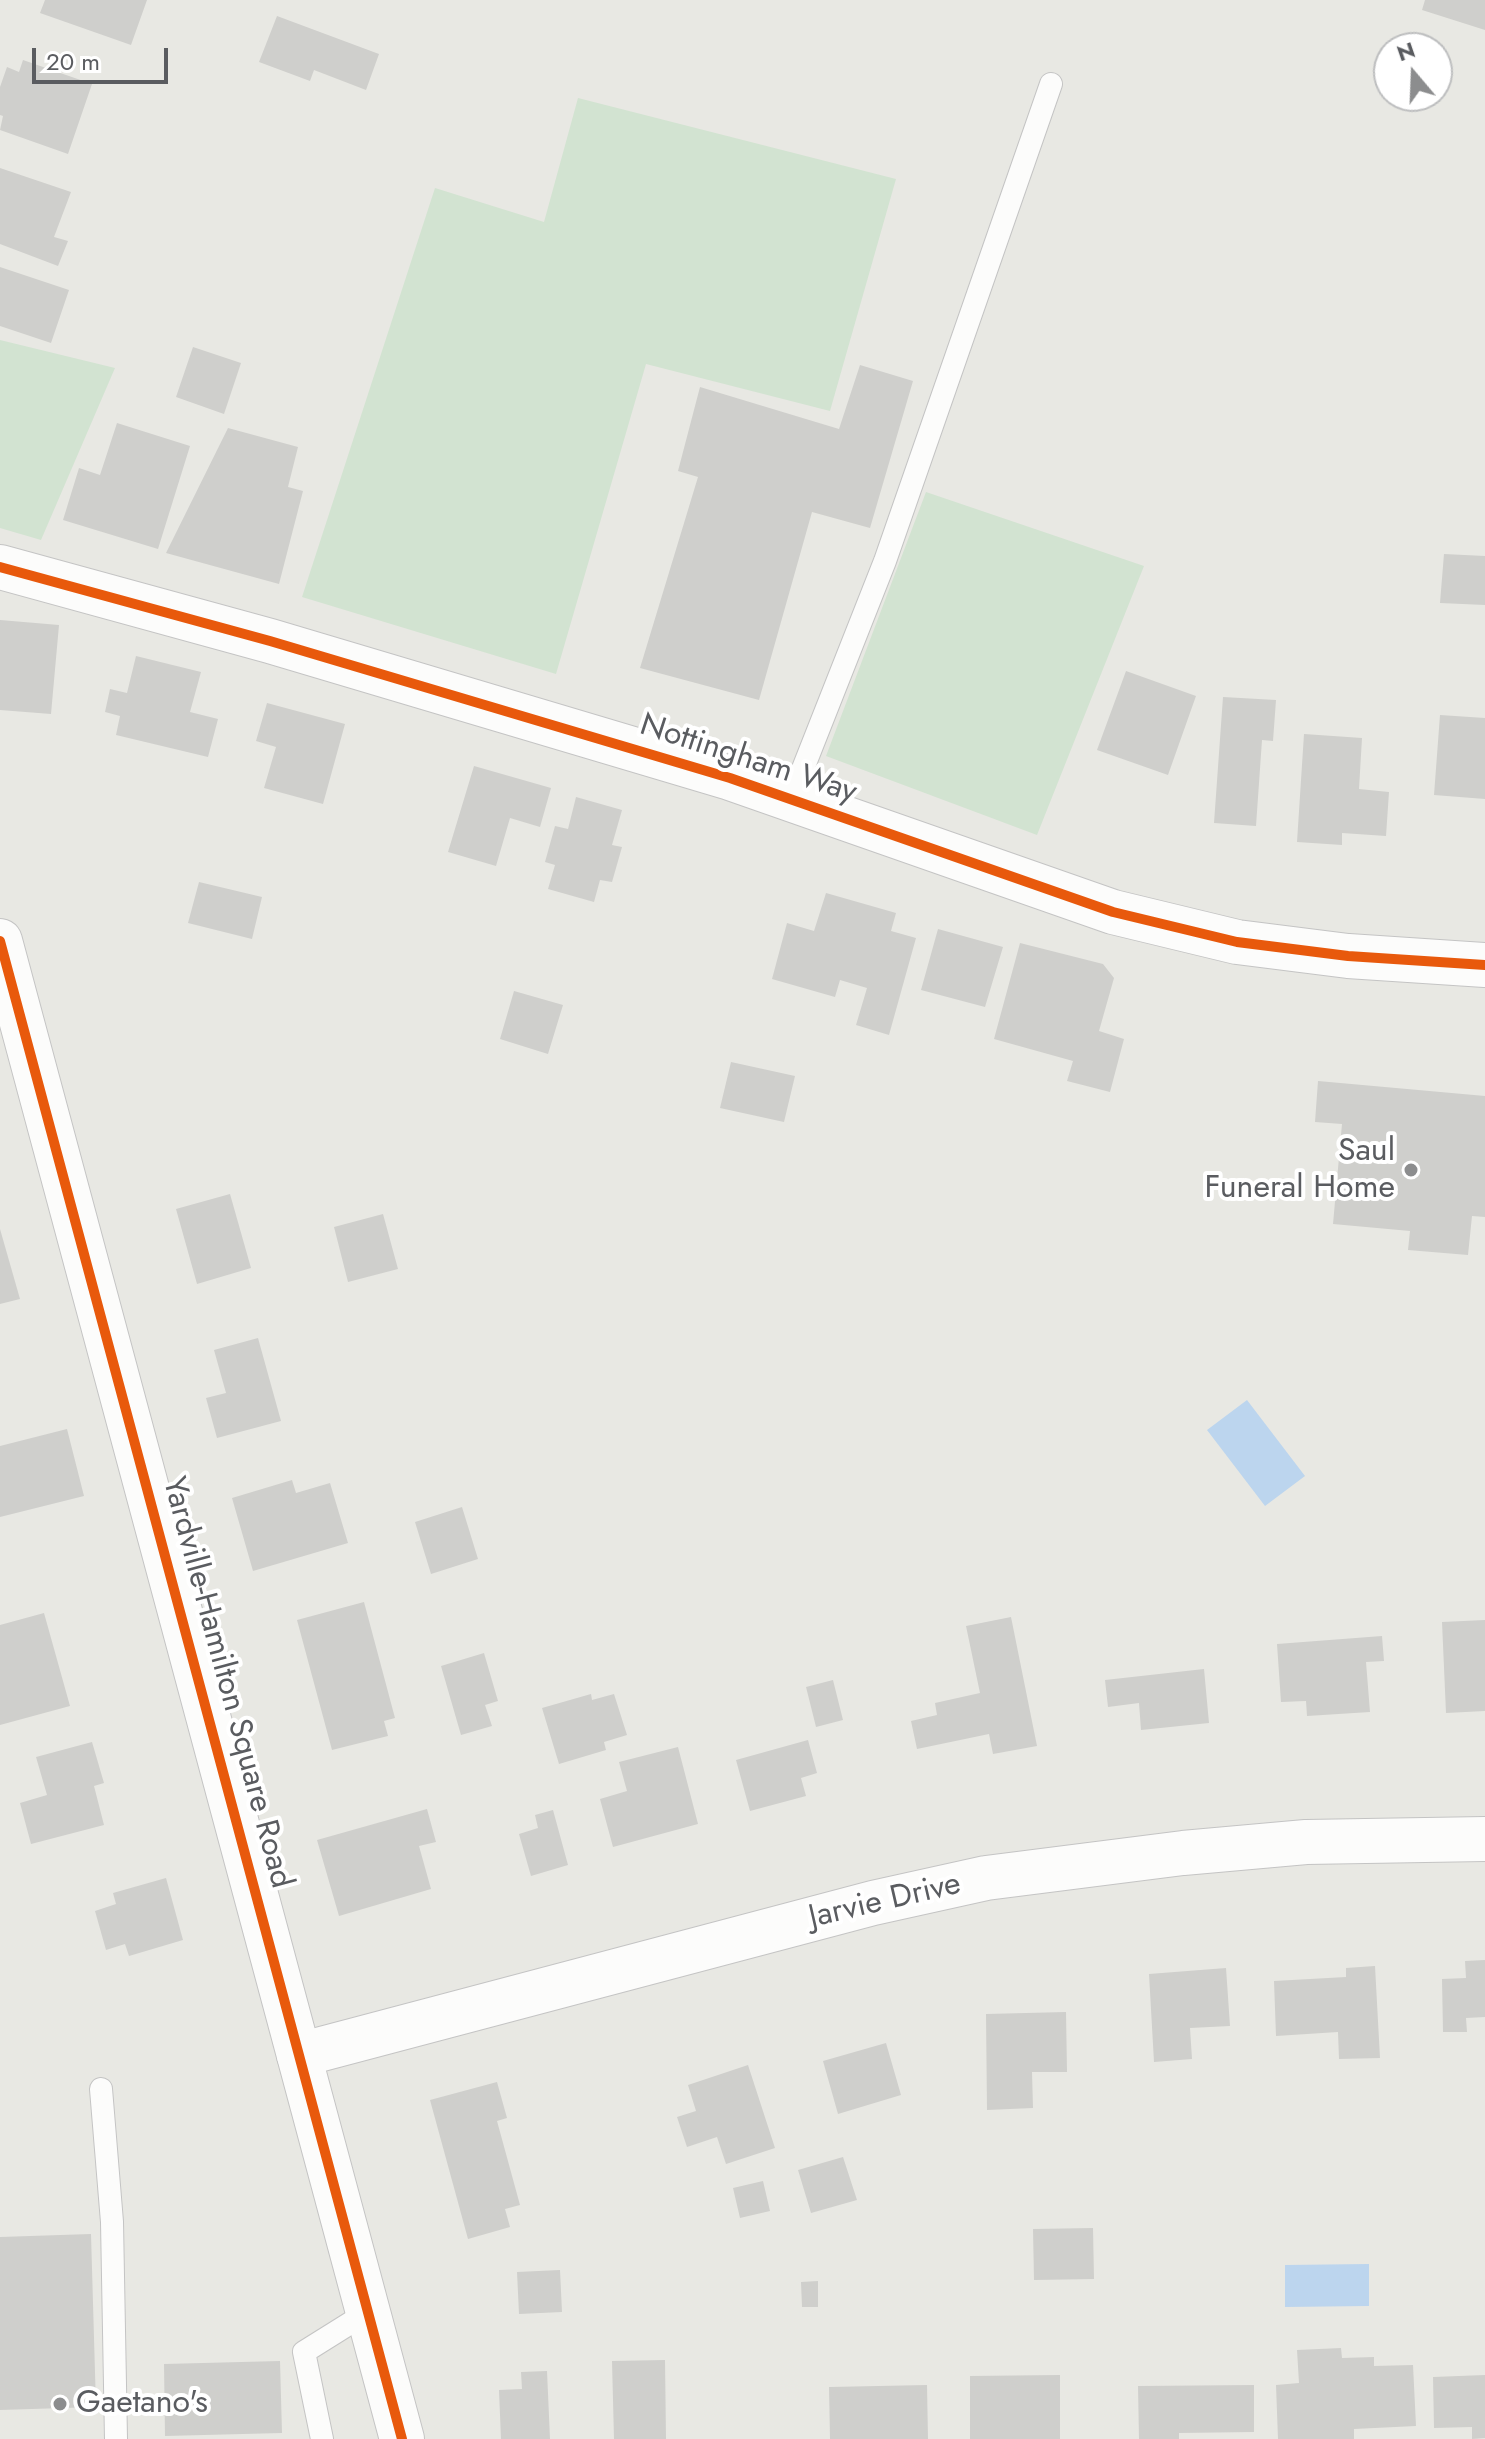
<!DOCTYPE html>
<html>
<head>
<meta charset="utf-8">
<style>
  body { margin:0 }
  #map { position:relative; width:1485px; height:2439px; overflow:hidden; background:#e8e8e3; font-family:Jost,sans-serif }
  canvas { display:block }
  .north { position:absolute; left:1373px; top:32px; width:80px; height:80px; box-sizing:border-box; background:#fff; border:2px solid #bdbebf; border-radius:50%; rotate:341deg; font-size:22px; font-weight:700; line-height:32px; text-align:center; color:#5a5c60 }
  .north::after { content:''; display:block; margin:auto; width:28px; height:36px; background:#8c8d8e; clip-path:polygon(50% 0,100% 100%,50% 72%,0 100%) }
  .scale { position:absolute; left:32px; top:48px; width:136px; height:36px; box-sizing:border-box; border:4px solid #5a5c60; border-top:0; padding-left:10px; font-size:24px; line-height:28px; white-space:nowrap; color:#5a5c60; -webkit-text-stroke:6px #fff; paint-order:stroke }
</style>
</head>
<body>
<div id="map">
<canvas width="1485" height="2439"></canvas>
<div class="north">N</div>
<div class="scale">20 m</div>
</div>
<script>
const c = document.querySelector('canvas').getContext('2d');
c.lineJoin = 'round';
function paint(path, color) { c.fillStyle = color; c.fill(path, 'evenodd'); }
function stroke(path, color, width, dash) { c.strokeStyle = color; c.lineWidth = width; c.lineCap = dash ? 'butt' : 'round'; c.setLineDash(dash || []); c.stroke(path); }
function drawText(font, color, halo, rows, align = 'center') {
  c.font = font + ' Jost,sans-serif'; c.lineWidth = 8; c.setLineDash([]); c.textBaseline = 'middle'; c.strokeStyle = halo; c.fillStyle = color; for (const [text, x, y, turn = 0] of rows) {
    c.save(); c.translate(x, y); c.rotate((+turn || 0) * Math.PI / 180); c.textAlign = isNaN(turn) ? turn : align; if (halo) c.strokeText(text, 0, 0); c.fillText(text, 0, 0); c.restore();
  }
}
paint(new Path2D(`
  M578 98 896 179 830 411 646 364 556 674 302 597 435 188 544 222Z
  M0 340 115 368 41 540 0 528Z
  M926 492 1144 566 1037 835 826 756Z`), '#d2e3d1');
paint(new Path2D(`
  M1247 1400 1305 1476 1265 1506 1207 1430Z
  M1369 2264V2306L1285 2307V2265Z`), '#bcd5ee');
paint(new Path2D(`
  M45 0H147L131 45 40 13Z
  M1425 0H1485V30L1422 10Z
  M277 16 379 54 366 90 314 70 310 81 259 62Z
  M23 60 92 84 68 154 0 130 3 116 0 115V87L7 67 19 72Z
  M0 168 71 192 54 237 68 241 58 266 0 244Z
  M0 267 69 290 51 343 0 326Z
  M193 347 241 363 224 414 176 397Z
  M860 365 913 381 870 528 812 512 759 700 640 668 698 477 678 471 700 387 839 429Z
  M117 423 190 446 158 549 63 520 79 468 100 475Z
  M228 428 298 447 288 487 303 491 279 584 166 553Z
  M1444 554 1485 556V605L1440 603Z
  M0 620 59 625 51 714 0 710Z
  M136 656 201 672 190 712 218 719 208 757 116 735 120 716 105 712 110 689 127 693Z
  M1126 671 1196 696 1168 775 1097 750Z
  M1223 697 1276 700 1273 741 1262 740 1256 826 1214 823Z
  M267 703 345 724 323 804 264 788 276 747 256 741Z
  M1440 715 1485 718V799L1434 795Z
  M1304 734 1362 738 1359 789 1389 792 1386 836 1342 833V845L1297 842Z
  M474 766 551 788 540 827 510 818 496 866 448 852Z
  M576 797 622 810 612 845 622 847 612 882 600 880 594 902 548 889 555 865 545 862 555 826 568 829Z
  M199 882 262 897 252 939 188 923Z
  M826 893 896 913 891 931 916 938 889 1035 856 1025 867 988 840 980 835 997 772 979 787 923 814 931Z
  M938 929 1003 947 985 1007 921 990Z
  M1020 943 1103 964 1114 978 1099 1031 1124 1039 1110 1092 1067 1081 1073 1061 994 1039Z
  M514 991 563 1005 548 1054 500 1039Z
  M731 1062 795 1076 784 1122 720 1108Z
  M1318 1081 1485 1096V1217L1472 1216 1468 1255 1408 1250 1410 1231 1333 1224 1342 1124 1315 1122Z
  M230 1194 251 1268 197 1284 176 1209Z
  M383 1214 398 1269 348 1282 334 1227Z
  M0 1229 20 1299 0 1304Z
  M258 1338 281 1421 217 1438 206 1398 226 1393 214 1350Z
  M67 1429 84 1496 0 1517V1446Z
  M292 1480 296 1493 330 1483 348 1543 253 1571 232 1498Z
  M462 1507 478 1559 431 1574 415 1522Z
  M364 1602 395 1718 384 1721 388 1736 332 1750 297 1620Z
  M44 1613 70 1706 0 1725V1625Z
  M1011 1617 1037 1746 993 1754 989 1734 917 1749 911 1721 937 1715 935 1703 980 1693 966 1626Z
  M1485 1620V1711L1446 1713 1442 1622Z
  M1382 1636 1384 1661 1366 1662 1370 1712 1307 1716 1306 1701 1281 1702 1277 1644Z
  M484 1653 498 1701 485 1705 492 1726 461 1735 441 1666Z
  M1204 1669 1209 1723 1141 1730 1139 1703 1108 1707 1105 1680Z
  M833 1680 843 1720 816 1727 806 1687Z
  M591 1694 592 1700 614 1694 627 1735 604 1742 606 1750 559 1764 542 1708Z
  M808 1740 817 1773 801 1778 806 1796 750 1811 736 1760Z
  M92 1742 104 1783 94 1786 104 1825 31 1844 20 1803 47 1795 36 1757Z
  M678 1747 698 1824 613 1847 600 1799 627 1791 619 1762Z
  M427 1809 436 1842 419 1846 431 1889 339 1916 317 1840Z
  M553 1810 568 1865 531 1876 519 1834 538 1828 535 1815Z
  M166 1878 183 1940 129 1956 125 1944 106 1950 95 1911 116 1904 113 1893Z
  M1485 1960V2017L1466 2018 1467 2032H1443L1442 1979 1466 1978 1465 1961Z
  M1375 1966 1380 2058 1339 2059 1338 2032 1276 2036 1274 1981 1346 1977V1968Z
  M1226 1968 1230 2026 1190 2028 1192 2059 1154 2062 1149 1974Z
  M1066 2012 1067 2072H1032L1033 2108 987 2110 986 2014Z
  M886 2043 901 2095 838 2114 823 2061Z
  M748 2065 775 2148 726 2164 717 2137 687 2147 677 2117 696 2111 688 2085Z
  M497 2082 507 2118 497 2121 520 2205 505 2209 510 2227 468 2239 430 2100Z
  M843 2157 857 2200 811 2213 798 2170Z
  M763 2181 770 2211 740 2218 733 2188Z
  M1093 2228 1094 2279 1034 2280 1033 2229Z
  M91 2234 96 2407 0 2410V2237Z
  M560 2270 562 2312 519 2314 517 2272Z
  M818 2281V2307H802L801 2282Z
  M1341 2348 1342 2358 1374 2357V2366L1413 2365 1416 2426 1354 2429V2439H1278L1276 2385 1299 2383 1297 2350Z
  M665 2360 666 2439H614L612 2361Z
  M280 2361 282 2433 165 2436 164 2364Z
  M547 2371 550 2439H501L499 2390 522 2389 521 2372Z
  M1060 2375V2439H970V2376Z
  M1485 2375V2438L1472 2439V2427L1434 2428 1433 2377Z
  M927 2385 928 2439H830L829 2387Z
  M1254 2385V2432L1179 2433V2439H1139L1138 2386Z`), '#cfcfcc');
const service = new Path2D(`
  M791 799 885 561 1051 84
  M101 2089 112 2222 116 2439
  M322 2439 304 2352 368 2312`);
const minor = new Path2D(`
  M299 2055 873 1903 986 1878 1183 1853 1306 1842 1485 1839`);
const tertiary = new Path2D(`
  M0 567 270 641 730 778 1113 912 1237 942 1348 956 1485 965
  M0 941 402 2439`);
stroke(service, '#c4c4c4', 24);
stroke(minor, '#c4c4c4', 46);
stroke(tertiary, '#c4c4c4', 46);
stroke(service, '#fcfcfb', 22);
stroke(minor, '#fcfcfb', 44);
stroke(tertiary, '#fcfcfb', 44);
stroke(new Path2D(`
  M0 567 270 641 730 778 1113 912 1237 942 1348 956 1485 965
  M0 941 402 2439`), '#e8590c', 10);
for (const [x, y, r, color] of [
  [1411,1170,8,"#8c8d8e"],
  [60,2404,8,"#8c8d8e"]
]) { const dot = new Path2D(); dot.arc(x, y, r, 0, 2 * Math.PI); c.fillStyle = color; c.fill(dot); stroke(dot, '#fff', 3); }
drawText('32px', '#5a5c60', '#fff', [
  ["Nottingham Way",748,760,18],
  ["Yardville-Hamilton Square Road",226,1683,75],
  ["Jarvie Drive",885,1902,-13]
]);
drawText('32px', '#5a5c60', '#fff', [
  ["Saul",1395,1152],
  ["Funeral Home",1395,1189],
  ["Gaetano's",76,2404,"left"]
], 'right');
</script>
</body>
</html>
